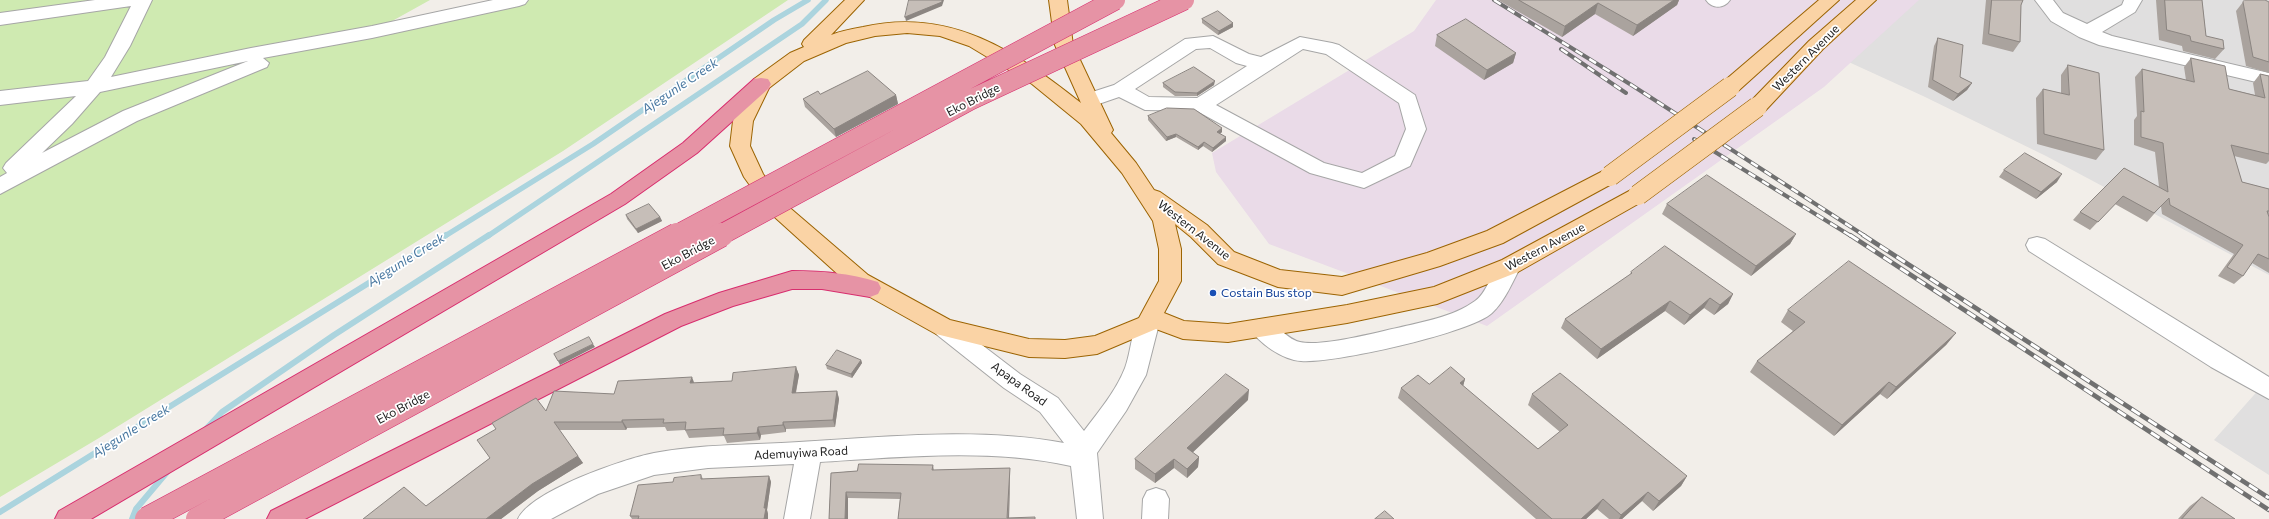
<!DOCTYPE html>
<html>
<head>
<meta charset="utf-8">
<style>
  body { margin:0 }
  canvas { display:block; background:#f2eee9 }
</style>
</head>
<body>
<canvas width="2269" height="519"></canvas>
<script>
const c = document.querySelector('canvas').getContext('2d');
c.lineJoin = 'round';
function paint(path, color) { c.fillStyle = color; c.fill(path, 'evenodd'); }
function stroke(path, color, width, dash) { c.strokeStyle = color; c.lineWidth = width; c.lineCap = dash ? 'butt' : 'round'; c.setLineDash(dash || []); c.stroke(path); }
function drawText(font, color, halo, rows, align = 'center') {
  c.font = font + ' Commissioner,sans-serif'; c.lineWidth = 3.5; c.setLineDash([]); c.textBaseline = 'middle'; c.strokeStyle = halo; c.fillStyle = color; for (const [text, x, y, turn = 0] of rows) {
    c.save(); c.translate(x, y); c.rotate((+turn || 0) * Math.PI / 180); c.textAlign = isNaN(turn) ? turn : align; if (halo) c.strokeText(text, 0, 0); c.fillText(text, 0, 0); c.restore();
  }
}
paint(new Path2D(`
  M1897 0H2269V275L2046 156 1923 96 1829 53Z
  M2269 378V475L2214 440Z`), '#e0dfdf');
paint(new Path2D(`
  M1436 0H1919L1824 87 1487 326 1269 244 1216 172 1212 153 1414 31Z`), '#eadbe8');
paint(new Path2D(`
  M0 0H430L367 35 530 0H788L563 151 99 438 0 497Z`), '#cfeab1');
stroke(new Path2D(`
  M445 236 593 144 774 20 808 0
  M488 236 802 24 826 0`), '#abd4de', 5.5);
stroke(new Path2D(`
  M205 430 222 412 334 335 489 235
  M0 512 446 235
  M132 519 136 509 168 471`), '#abd4de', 6);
const minor = new Path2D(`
  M95 0H152L130 46 111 77 251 48 372 26 493 0H528L525 4 519 6 372 38 263 58 269 63 267 67 137 121 0 194V177L7 173 3 168 6 163 76 96 0 105V91L88 81 105 57 131 6 0 25V13ZM248 61 123 111 42 153 72 124 100 92Z
  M1706 0H1730C1724 9 1712 9 1706 0Z
  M2035 0H2053L2063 13 2087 24 2122 5 2124 0H2142L2135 12 2102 32 2112 36 2269 73V85L2099 45 2079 37 2051 21Z
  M1213 36 1249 54 1261 57 1300 37 1332 43 1339 45 1415 95 1426 129 1410 166 1364 188 1310 173 1197 111 1145 110 1119 97 1090 107 1083 105 1080 100 1083 95 1114 85 1185 39ZM1210 48 1236 63 1247 66 1197 98 1149 97 1135 89 1196 49ZM1303 49 1326 54 1399 103 1406 129 1395 156 1362 173 1324 163 1216 105Z
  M2037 237 2045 239 2269 377V399L2211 367 2029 251 2026 245 2029 239Z
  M1510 258 1518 260 1521 266C1513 281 1505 301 1492 313 1471 333 1332 364 1301 361 1283 360 1258 343 1249 327L1253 321C1275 313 1281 338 1300 342 1321 347 1374 333 1397 328 1422 322 1453 317 1475 301 1490 291 1492 263 1510 258Z
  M1147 315 1155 318 1159 324 1146 375 1126 411 1097 453 1103 519H1077L1071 466C990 448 902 457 820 462L810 519H784L794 464 708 468 654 475 598 494 551 519H518C531 491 623 459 654 453 702 444 751 445 799 442 886 437 978 427 1064 443L1040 412 1004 388 936 334 932 328 936 322 944 319 952 322 1020 374 1058 398 1084 431C1099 411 1116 391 1125 368 1131 352 1131 333 1139 318Z
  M1156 488 1165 491 1169 499 1168 519H1142L1143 499 1147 491Z`);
const major = new Path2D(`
  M845 0H864L831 35C841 31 852 29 863 27 951 7 1015 51 1081 103L1055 45 1049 0H1067L1073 45 1113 130 1111 133 1136 163 1154 190 1160 192 1207 225 1234 252 1280 270 1342 277 1427 253 1487 231 1603 171 1610 169 1617 171 1620 176 1617 181 1503 243 1440 266 1342 295 1278 287 1218 264 1191 237 1175 224 1181 249V281L1164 313 1184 321 1228 324 1347 305 1434 287 1502 260 1631 190 1638 187 1645 190 1648 195 1645 200 1518 272 1437 304 1347 323 1228 342 1183 339 1156 329 1097 354 1065 358 1029 357 936 334 852 287 769 212 744 177 730 146 733 121 754 79 790 53 804 47 802 44 804 40ZM907 33 940 36 969 46 1032 84 1081 124 1122 173 1153 221 1159 249V281L1139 318 1095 336 1065 340 1029 339 950 320 868 275 783 202 763 174 750 146 753 121 769 88 804 61 846 43 875 36Z
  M1819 0H1839L1737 92 1730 93 1723 92 1720 87 1723 82Z
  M1856 0H1876L1823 49 1764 112 1757 114 1750 112 1747 107 1750 102 1809 41Z`);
const highway = new Path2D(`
  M761 78 768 79 771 84 768 89 697 153 625 204 91 519H55L59 511 611 194 683 143 754 79Z
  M792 271C821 271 850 273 878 282L881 288 878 294 870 297 822 289H792L733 306 681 326 305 519H267L271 511 665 314 719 293Z`);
stroke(minor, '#a6a6a6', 2);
stroke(major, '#9c6403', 2);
stroke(highway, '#d82d6e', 2);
paint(minor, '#fff');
paint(major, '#fad3a5');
paint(highway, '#e693a5');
const railFar1 = new Path2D(`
  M1494 0 1633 86 1865 236
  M1561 49 1626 93
  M1694 139 1851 236`);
const rail = new Path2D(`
  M1850 235 2269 510
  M1863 235 2269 498`);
stroke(railFar1, '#707070', 4);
stroke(rail, '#707070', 4.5);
stroke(railFar1, '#fff', 2.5, [8]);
stroke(rail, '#fff', 3, [10]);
const majorBridge = new Path2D(`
  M1610 176 1730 87
  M1638 195 1757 107`);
const highwayBridgeFar1 = new Path2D(`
  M675 236 1115 0
  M719 236 970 100 1184 0`);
const highwayBridge = new Path2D(`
  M147 519 677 235
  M198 519 721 235`);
stroke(majorBridge, '#9c6403', 21, []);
stroke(highwayBridgeFar1, '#d82d6e', 21, []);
stroke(highwayBridge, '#d82d6e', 25, []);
stroke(majorBridge, '#fad3a5', 20);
stroke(highwayBridgeFar1, '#e693a5', 20);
stroke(highwayBridge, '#e693a5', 24);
paint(new Path2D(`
  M1498 0H1679L1677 5 1633 36 1595 14 1562 37Z
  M1986 0H2023L2021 5 2020 42 2013 52 1982 44Z
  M2156 0H2202L2206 36 2224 49 2215 59 2183 51 2182 46 2159 40Z
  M2243 2H2269V73L2246 66 2236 11Z
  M1202 19 1233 23V27L1218 35 1202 23Z
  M1437 35 1516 53 1513 63 1484 80 1435 46Z
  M1938 38 1960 77 1972 83 1967 90 1953 101 1928 87 1934 46Z
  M2191 58 2229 89 2255 95 2253 83 2260 74 2269 76V161L2266 164 2234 156 2242 182 2269 189V273L2252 263 2243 276 2234 284 2218 276 2234 254 2162 214 2161 206 2147 222 2115 204 2090 230 2073 220 2080 212 2124 168 2159 187 2155 152 2134 145V120L2137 116 2135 77 2142 69 2186 80 2184 67Z
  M2068 65 2104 150 2096 160 2037 144 2036 98 2043 89 2061 93V75Z
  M1163 83 1214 85 1197 96H1175L1163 87Z
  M896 95 898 104 836 137 805 107 803 99Z
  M1148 116 1222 128V132L1220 134 1226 141 1212 152 1203 146 1198 150 1176 137 1166 141 1148 120Z
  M2004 170 2057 182 2036 199 1999 177Z
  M1667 204 1796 234 1790 244 1751 276 1662 214Z
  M626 215 660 217 662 221 638 233 627 219Z
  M1631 272 1733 294 1728 304 1714 315 1704 308 1684 325 1665 311 1597 359 1561 328 1565 319 1630 275Z
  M1788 310 1956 333 1946 345 1887 399 1880 394 1834 436 1750 372 1757 361 1793 331 1781 322Z
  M861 360 862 363 852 378 827 369 826 365Z
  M796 367 799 375 796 393 837 391 839 399 835 427 786 429V432L761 435 760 440 727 443 724 436 689 438 685 430 667 431 665 427 627 428 626 430H559L583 463 538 491 501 519H363L426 506 490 458 546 411 614 394 694 383 732 381Z
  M1465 379 1463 386 1538 449 1560 432 1528 405 1532 394 1687 476 1681 486 1653 511 1642 501 1622 519H1609L1597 509 1586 519H1536L1398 398 1401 388Z
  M1248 400 1192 452 1199 457 1198 467 1187 478 1174 468 1155 483 1135 469V459Z
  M933 465 934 470 1010 468V474L1009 518 898 519 900 499 848 498V519H829L831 473Z
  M701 475 703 479 769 476 771 482 767 510 768 514V519H632L630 516 673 482Z
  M2202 497 2235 519H2178L2190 506Z`), '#aaa39e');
paint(new Path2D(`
  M942 0H944L942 6 906 21 905 17Z
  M1674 0H1679L1677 5 1633 36 1637 25Z
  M1598 3 1595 14 1562 37 1565 26Z
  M1233 23V27L1218 35 1219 31Z
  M1516 53 1513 63 1484 80 1487 70Z
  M1215 81 1214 85 1197 96V93Z
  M1972 83 1967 90 1953 101 1958 94Z
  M896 95 898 104 836 137 834 129Z
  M1222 128V132L1217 136V132Z
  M1176 134V137L1166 141 1167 137Z
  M1226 137V141L1212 152 1213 148Z
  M1204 142 1203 146 1198 150V147Z
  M2062 174 2057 182 2036 199 2041 192Z
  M660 217 662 221 638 233 636 229Z
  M1796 234 1790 244 1751 276 1756 266Z
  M1733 294 1728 304 1714 315 1720 305Z
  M1710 298 1704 308 1684 325 1690 315Z
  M1670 301 1665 311 1597 359 1601 349Z
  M1956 333 1946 345 1887 399 1896 387Z
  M593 344 595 347 560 365 558 361Z
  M861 360 862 363 852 378 851 374Z
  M796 367 799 375 794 401 792 393Z
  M692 377 695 385 690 383Z
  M1465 379 1462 390 1460 383Z
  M1889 382 1880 394 1834 436 1842 425Z
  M1249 390 1248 400 1187 458V448Z
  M837 391 839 399 835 427 833 420Z
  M622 420 627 428 626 430 622 422Z
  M783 422 786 429V432L783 425Z
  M758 427 761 435 760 440 757 433Z
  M578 456 583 463 538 491 501 519H486L532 484Z
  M1199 457 1198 467 1187 478V469Z
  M1174 459V468L1155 483V474Z
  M1010 468V474L1009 519H1008Z
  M769 476 771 482 767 510 768 514V519H764V508Z
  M1687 476 1681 486 1653 511 1659 501Z
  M846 492 848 498V519H845Z
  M1648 492 1642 501 1622 519H1619L1621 515Z
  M1603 499 1597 509 1586 519H1581Z`), '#8b8581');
const building = new Path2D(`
  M909 0H942V2L905 17Z
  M1519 0H1674L1637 25 1598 3 1565 26Z
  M1992 0H2023L2021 5 2020 42 1989 34Z
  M2165 0H2202L2206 36 2223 40 2224 49 2191 41 2190 36 2167 30Z
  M2245 0H2265L2269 2V62L2253 57 2243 2Z
  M1218 11 1233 23 1219 31 1202 19Z
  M1466 19 1516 53 1487 70 1437 35Z
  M1938 38 1963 45 1960 77 1972 83 1958 94 1933 80Z
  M2191 58 2225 66 2229 89 2265 98 2260 74 2269 76V154L2231 145 2242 182 2269 189V211H2267L2269 217V259L2258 254 2243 276 2227 267 2243 245 2170 205 2169 198 2154 213 2123 196 2098 222 2080 212 2124 168 2168 192 2163 143 2141 137V111L2144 112 2142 69 2194 82Z
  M2068 65 2099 73 2104 150 2044 134 2043 89 2069 95Z
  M1194 67 1215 81 1197 93 1175 92 1163 83Z
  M868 71 896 95 834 129 803 99 818 91 820 94Z
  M1167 108 1194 109 1222 128 1217 132 1226 137 1213 148 1204 142 1198 147 1176 134 1167 137 1148 116Z
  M2025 153 2062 174 2041 192 2004 170Z
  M1707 175 1796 234 1756 266 1667 204Z
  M649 204 660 217 636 229 626 215Z
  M1665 246 1733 294 1720 305 1710 298 1690 315 1670 301 1601 349 1565 319 1632 273 1631 272Z
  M1849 261 1956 333 1896 387 1889 382 1842 425 1757 361 1805 322 1788 310Z
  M589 337 593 344 558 361 554 354Z
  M837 350 861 360 851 374 826 365Z
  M796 367 792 393 837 391 833 420 783 422V425L758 427 757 433 723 435 724 428 685 430 686 422 663 423 664 419 622 420V422H554L578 456 532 484 486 519H363L404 487 426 506 490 458 477 440 496 429 492 423 536 398 546 411 554 391 614 394 618 381 692 377 690 383 732 381 733 373Z
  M1451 367 1465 379 1460 383 1538 449 1568 425 1532 394 1560 373 1687 476 1659 501 1648 492 1621 515 1603 499 1581 519H1552L1401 388 1418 375 1429 384Z
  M1226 374 1249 390 1187 448 1199 457 1187 469 1174 459 1155 474 1135 459Z
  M859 464 933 465 932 470 1010 468 1007 518 1035 517V519H898L901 493 846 492 845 519H829L831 473 857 471Z
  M701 475V479L769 476 764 508H766L764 519H638L639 516H630L638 485 673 482 674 478Z
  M2202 497 2235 519H2182Z
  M1385 511 1394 519H1375Z`);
paint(building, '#c6beb8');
stroke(building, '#8b8581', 1);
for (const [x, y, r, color] of [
  [1213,293,4,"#1a4fb4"]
]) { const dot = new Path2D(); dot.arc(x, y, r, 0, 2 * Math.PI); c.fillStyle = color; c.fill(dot); stroke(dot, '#fff', 1.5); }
drawText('12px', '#222', '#fff', [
  ["Western Avenue",1806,58,-45],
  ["Eko Bridge",973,100,-27],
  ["Western Avenue",1194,230,38],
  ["Western Avenue",1545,247,-28],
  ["Eko Bridge",688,253,-28],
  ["Apapa Road",1019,384,36],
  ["Eko Bridge",403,407,-28],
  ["Ademuyiwa Road",801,453,-3]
]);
drawText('12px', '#164399', '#fff', [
  ["Costain Bus stop",1221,293]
], 'left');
drawText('italic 13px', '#4978a1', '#fff', [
  ["Ajegunle Creek",680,86,-34],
  ["Ajegunle Creek",406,260,-32],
  ["Ajegunle Creek",131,431,-32]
]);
</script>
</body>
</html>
